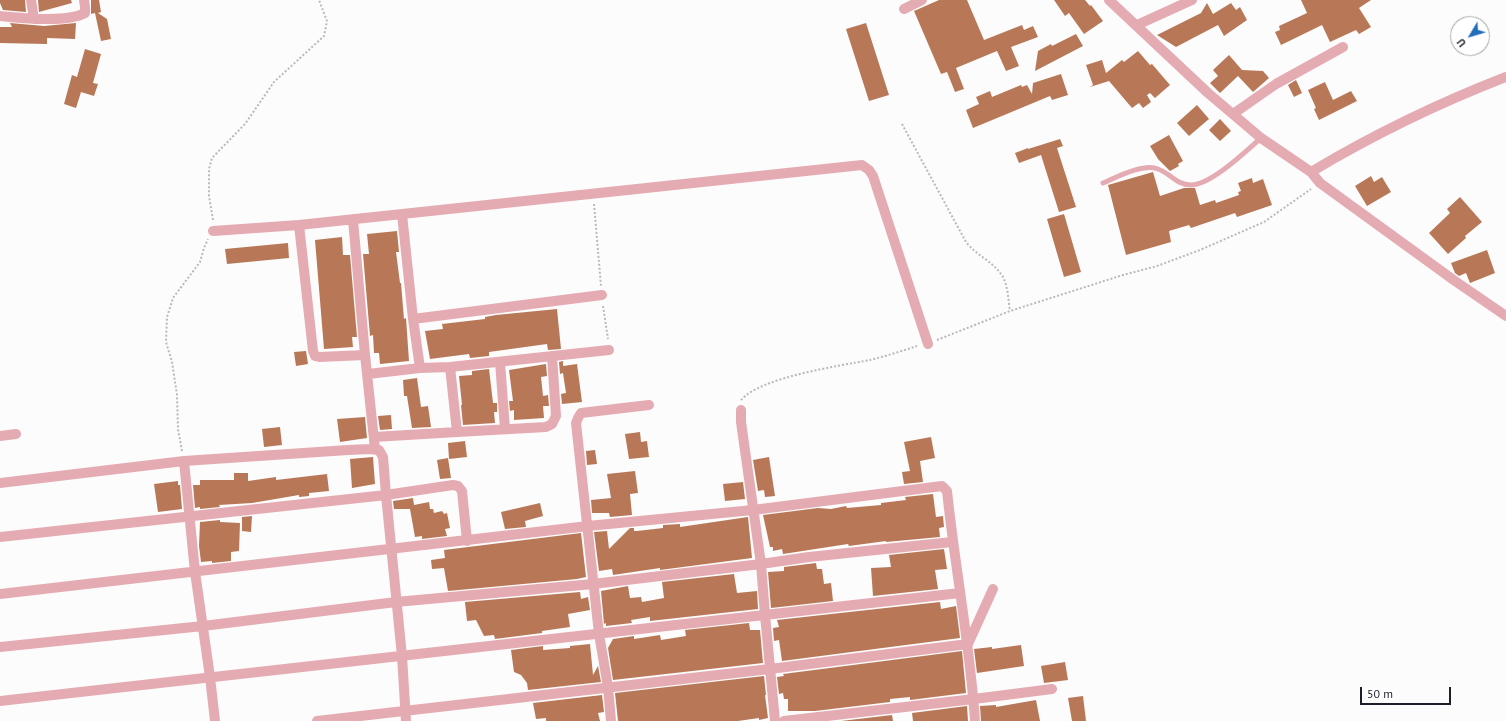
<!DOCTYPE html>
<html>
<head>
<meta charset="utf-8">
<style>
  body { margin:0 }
  #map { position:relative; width:1506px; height:721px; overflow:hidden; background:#fcfcfc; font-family:"PT Sans",sans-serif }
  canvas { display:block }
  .north { position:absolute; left:1450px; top:16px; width:40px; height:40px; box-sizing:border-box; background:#fff; border:1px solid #a5a5a9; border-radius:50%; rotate:232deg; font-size:11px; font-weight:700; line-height:16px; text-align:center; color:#1f1d27 }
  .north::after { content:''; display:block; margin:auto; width:14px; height:18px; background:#216dbc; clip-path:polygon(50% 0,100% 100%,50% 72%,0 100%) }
  .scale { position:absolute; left:1360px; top:687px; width:91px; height:18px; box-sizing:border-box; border:2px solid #1f1d27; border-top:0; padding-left:5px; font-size:12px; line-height:14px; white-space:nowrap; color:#1f1d27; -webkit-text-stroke:3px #fff; paint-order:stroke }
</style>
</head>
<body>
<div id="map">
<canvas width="1506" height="721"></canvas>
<div class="north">U</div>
<div class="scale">50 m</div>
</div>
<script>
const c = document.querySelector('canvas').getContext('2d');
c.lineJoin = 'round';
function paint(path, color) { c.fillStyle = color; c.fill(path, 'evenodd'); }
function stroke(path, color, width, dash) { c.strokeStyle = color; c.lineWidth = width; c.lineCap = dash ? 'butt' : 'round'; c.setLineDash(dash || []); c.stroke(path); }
paint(new Path2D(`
  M0 0H25L26 12 3 10 0 3Z
  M38 0H71L72 3 39 12Z
  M91 0H99L101 12 98 13 107 19 111 39 101 41 95 13 91 14Z
  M939 0H967L984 40 1022 25 1024 30 1033 26 1038 37 1011 47 1019 66 1006 71 997 51 956 68 964 89 955 92 947 72 941 74 914 11Z
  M1054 0H1085L1090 6 1091 5 1103 21 1084 34 1069 13 1065 16Z
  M1301 0H1371L1359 8 1371 27 1359 34 1356 30 1330 42 1322 25 1281 45 1275 32 1280 30 1279 26 1307 13Z
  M1207 3 1213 14 1231 3 1236 10 1240 7 1247 20 1224 36 1218 25 1176 47 1157 35 1201 13Z
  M10 23 44 26 76 23 75 39 47 38V44L0 43V27H12Z
  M866 23 889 95 869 101 846 29Z
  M1076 34 1083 46 1035 71 1038 51 1051 44 1052 46Z
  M85 49 101 54 93 83 98 84 94 96 81 92 76 108 64 104 72 75 77 77Z
  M1138 51 1150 65 1152 64 1170 85 1155 98 1150 93 1147 95 1151 102 1143 108 1139 103 1132 108 1109 81 1090 87 1093 85 1086 65 1102 60 1106 73 1122 60 1124 62Z
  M1229 55 1242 70 1263 71 1269 78 1253 92 1238 76 1220 93 1210 83 1218 76 1213 70Z
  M1061 74 1068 95 1052 100 1050 96 973 128 966 110 979 104 976 97 990 91 992 97 1021 85 1022 87 1027 85 1032 94 1033 83Z
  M1296 80 1302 93 1294 97 1288 85Z
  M1325 82 1333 100 1351 91 1357 101 1319 120 1314 109 1316 108 1308 90Z
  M1197 105 1209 119 1189 136 1177 123Z
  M1220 119 1231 131 1220 141 1209 130Z
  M1169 135 1183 161 1178 164 1179 166 1170 171 1158 159 1150 146Z
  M1060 139 1063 146 1057 148 1076 207 1059 212 1041 155 1019 163 1015 153 1028 148V149Z
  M1153 172 1160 196 1184 188H1195L1200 205 1215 200 1216 203 1239 195 1238 192 1241 191 1238 183 1252 178 1253 183 1263 179 1272 205 1237 217 1235 213 1191 228 1189 225 1169 231 1171 242 1126 255 1108 185Z
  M1371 176 1374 182 1382 177 1391 192 1367 206 1355 186Z
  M1460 197 1482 222 1465 236 1466 238 1448 254 1429 233 1450 213 1447 209Z
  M1064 214 1081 272 1064 277 1047 219Z
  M397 231 399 252H396L400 283H401L404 319 406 318 409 361 380 364 379 353H374L373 335 370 336 363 254H369L367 234Z
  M342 237 343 255H350L357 337H352L353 347 324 349 315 240Z
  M288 243 289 258 227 264 225 249Z
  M1487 250 1495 273 1470 283 1466 273 1459 276 1455 273 1451 263Z
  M557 309 561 349 548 350 547 344 489 352V356L470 358 469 354 430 359 425 331 443 329 442 324 485 319V317L496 315Z
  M306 351 308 364 296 366 294 352Z
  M563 361V366L577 364 582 402 562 404 561 394 566 393 563 373 560 374 559 362Z
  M546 364 547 376 541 377 543 396 548 395 549 406H543L544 418 514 420V410L510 411 509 401H513L509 370Z
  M489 369 493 403H497V412H494L495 423 463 425 461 405H462L459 376 472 375V371Z
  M417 378 421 407 428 406 431 427 412 428 407 396H404L403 380Z
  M391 415 392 429 380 430 378 416Z
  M365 417 367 438 340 442 337 419Z
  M280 427 282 445 264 447 262 429Z
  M640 432 641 442 647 441 649 457 629 459 625 434Z
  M931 437 935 458 920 461 923 482 904 484 902 472 910 471 904 442Z
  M465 441 467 457 449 459 448 443Z
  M595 450 597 464 587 465 586 451Z
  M373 457 375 484 352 488 350 459Z
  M769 457 775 496 765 497 764 490 758 491 753 460Z
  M448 458 451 478 440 479 437 460Z
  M635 471 638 493 630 494 632 515 610 517 609 513H592L591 500 611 498 607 474Z
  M234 473H248V481L276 477V480L327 474 329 491 309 493V496L299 497V495L252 503 219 505 220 507 200 509V507L195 508 193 485H200V480H234Z
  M178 481V485H180L182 509 158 512 154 484Z
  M743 482 745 499 725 501 723 484Z
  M933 494 936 517 943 516 944 527 939 528 940 537 886 542V541L849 546 848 544 783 554 782 549 773 551V547H770L763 515 818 508 831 509 846 506 847 508 881 505V503L906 500 905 497Z
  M413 498 414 505 429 502 430 509H433L434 513 442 511 444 514 447 513 450 528 445 529 447 536 422 539V536L415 537 410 509H394L393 501Z
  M540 503 543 516 525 521 526 527 505 529 501 512Z
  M252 516 251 532 242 531V517Z
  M748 517 752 558 660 570V568L613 575 612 569 599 571 594 532 607 531 609 549 630 528H634V531H637L663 528V525L680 524V527Z
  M220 520V522L240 523 239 551 231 552V561L212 563V561L201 562 199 546 200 522Z
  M581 533 586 577 577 579 448 591 444 568 432 569 431 560 445 558 444 550Z
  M944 549 947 569 935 570 938 589 873 596 871 568 891 567 889 555Z
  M816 563 817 569H822L824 584 831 583 833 601 771 608 768 572 784 571V567Z
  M734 574 737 593 757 591 758 609 650 621V617L631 620 632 623 606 626V623L604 624 601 591 628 586 630 598 641 597 642 602 664 598 662 582Z
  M580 592 581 599 588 597 590 610 568 614 570 627 542 631V633L495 639 494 635 484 636 476 620 467 621 465 602Z
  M940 602 941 609 956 606 960 638 782 661 779 640 774 641 773 628 779 627 777 620Z
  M749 623 750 630H760L763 663 613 680 608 648 613 639 634 636V639L660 635 661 640 686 636 685 630Z
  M590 644 593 675 598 666 601 682 528 690 527 683 521 675 514 672 511 650 543 646V650L570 648V646Z
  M1021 645 1024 666 977 673 974 649 992 647V649Z
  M962 651 966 693 910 700V697L890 699V702L815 711H788V699H784L783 693 779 694 777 677 784 676 783 674Z
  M1065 662 1068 680 1044 683 1041 666Z
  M764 676 766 695H765L768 718 759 720V718L738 721H618L615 693Z
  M602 695 604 712 598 713 600 721H546V718L536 719 533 703Z
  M1083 696 1086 721H1072L1068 698Z
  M1036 700 1040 721H981L980 706 996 705V707Z
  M967 706 968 721H913L912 713Z
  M892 715 893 721H841Z`), '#b87857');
stroke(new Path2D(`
  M902 124 966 242C976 255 992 261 1001 274 1008 283 1008 299 1010 311
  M594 204 601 286
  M213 220 209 196V169L212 158 245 124 274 82 324 36 327 21 319 0
  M603 306 608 339
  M937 340 1010 311 1123 275 1157 266 1200 250 1264 222 1311 189
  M741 400C761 377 839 366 870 360 886 356 902 351 917 346
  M182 451 178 429 177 395 172 362 166 342 167 317 173 298 200 262 204 248 208 239`), '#b9b8bb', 2, [2, 2]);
stroke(new Path2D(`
  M1103 183C1117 177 1144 163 1158 169 1170 173 1176 185 1191 185 1211 185 1246 151 1261 138`), '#e5abb3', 5);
stroke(new Path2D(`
  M31 0 34 19
  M1109 0 1208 93 1261 138 1311 172 1320 183 1455 281 1506 316
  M904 9 922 0
  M0 16C22 18 66 23 85 13V7L84 0
  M1137 25 1192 0
  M1233 114 1276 84 1343 47
  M1311 172C1373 135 1439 103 1506 77
  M402 214 413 319 420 368
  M353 220 365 355
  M299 225 313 351 315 356 319 357 365 355 375 449
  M213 231 299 225 862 165 869 170 873 176 928 344
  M413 319 602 295
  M500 362 505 429
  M368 374 420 368 450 367 609 350
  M741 410V422L761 564 765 615 775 721
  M457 432 546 427 552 424 556 416 552 356
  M0 436 16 434
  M374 437 457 432 450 367
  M184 461 195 572 210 677 215 721
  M0 483 184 461 348 450 370 449 379 450 383 457 386 495 402 656 406 721
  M0 537 386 495 453 485 458 486 462 491 467 541
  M0 594 588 526 753 510 942 486 947 491C955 568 970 644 975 721
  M0 647 203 626 396 602 593 584 761 564 809 557 952 542
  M0 701 960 593
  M317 721 770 669 968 644 993 589
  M611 721 608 687 599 634 576 423 578 418 581 413 649 405
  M784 721 974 699 1052 689`), '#e5abb3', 10);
</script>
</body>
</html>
